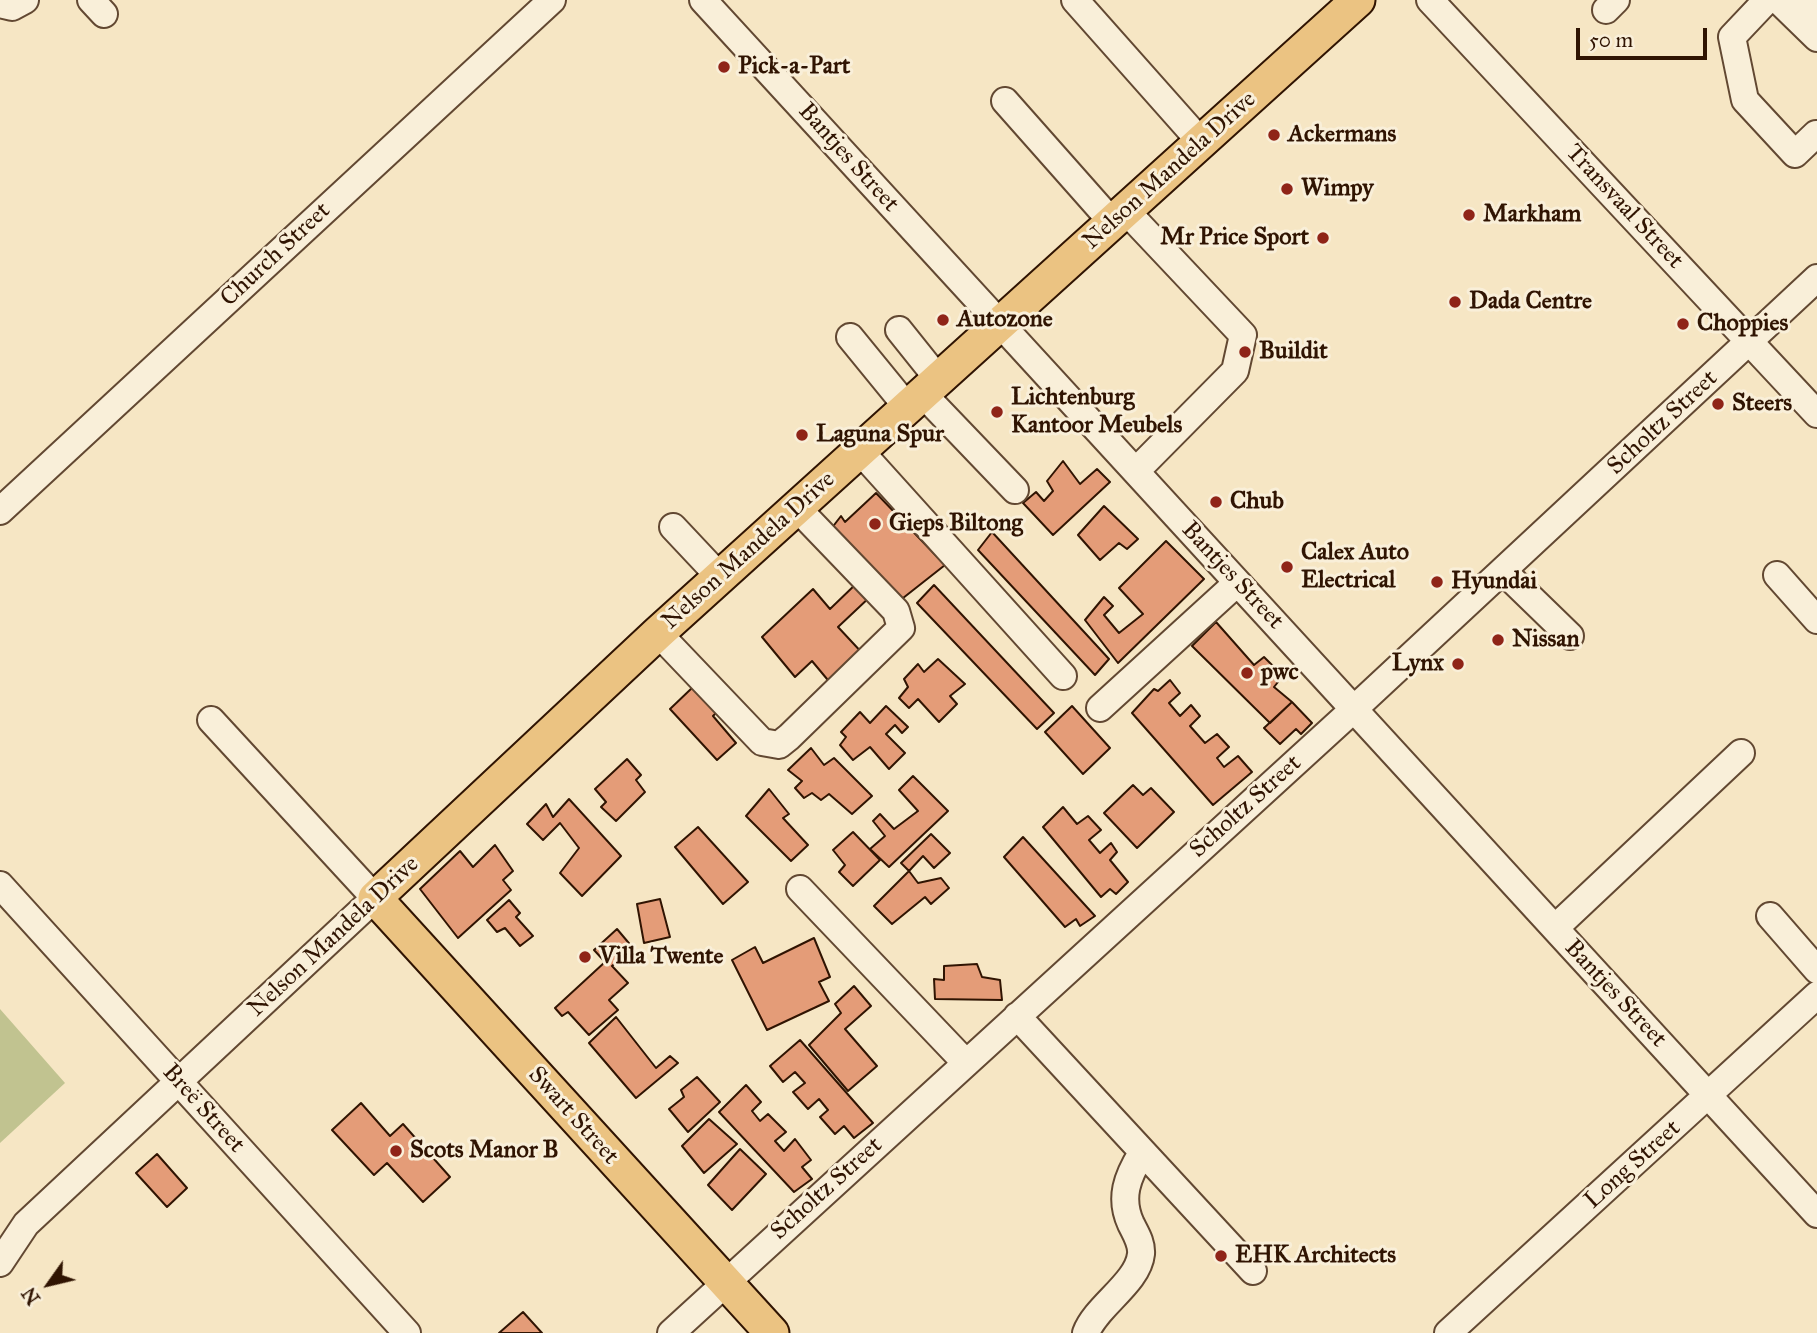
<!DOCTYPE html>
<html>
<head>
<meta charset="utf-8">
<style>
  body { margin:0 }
  #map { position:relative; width:1817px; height:1333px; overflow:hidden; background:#f6e6c4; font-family:"IM FELL Great Primer",serif }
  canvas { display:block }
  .north { position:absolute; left:14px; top:1249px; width:70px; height:70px; -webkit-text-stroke:5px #f9efd9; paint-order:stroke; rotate:236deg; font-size:19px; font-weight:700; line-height:28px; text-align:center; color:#301402 }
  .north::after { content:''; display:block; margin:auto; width:24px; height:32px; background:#301402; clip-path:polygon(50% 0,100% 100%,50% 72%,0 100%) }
  .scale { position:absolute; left:1576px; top:28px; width:131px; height:32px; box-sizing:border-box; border:4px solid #301402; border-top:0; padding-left:9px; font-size:21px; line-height:24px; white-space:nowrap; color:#301402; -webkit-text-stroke:5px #f9efd9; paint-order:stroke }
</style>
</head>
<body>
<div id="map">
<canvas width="1817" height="1333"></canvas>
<div class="north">N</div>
<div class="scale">50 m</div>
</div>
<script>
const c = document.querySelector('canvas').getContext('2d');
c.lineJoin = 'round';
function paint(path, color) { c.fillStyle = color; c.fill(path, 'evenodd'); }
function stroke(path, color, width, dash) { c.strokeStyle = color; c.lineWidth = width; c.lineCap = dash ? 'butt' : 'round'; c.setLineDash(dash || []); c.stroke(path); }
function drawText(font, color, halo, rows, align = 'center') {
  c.font = font + ' "IM FELL Great Primer",serif'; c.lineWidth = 6; c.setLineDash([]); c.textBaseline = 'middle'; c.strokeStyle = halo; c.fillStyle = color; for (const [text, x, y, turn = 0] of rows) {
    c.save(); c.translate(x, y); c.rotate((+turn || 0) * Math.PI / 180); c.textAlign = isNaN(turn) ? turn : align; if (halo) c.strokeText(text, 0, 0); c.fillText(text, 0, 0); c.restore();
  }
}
paint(new Path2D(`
  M0 1009 65 1083 0 1143Z`), '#c1c390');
const building = new Path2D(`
  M1063 461 1080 484 1097 469 1110 482 1053 535 1023 503 1036 492 1044 501 1053 491 1047 481Z
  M876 493 945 565 898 602 831 529 841 516 845 522Z
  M1104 506 1138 539 1127 549 1119 543 1100 560 1078 535Z
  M992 532 1109 659 1095 675 978 550Z
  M1166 541 1204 579 1118 663 1085 620 1104 597 1113 606 1104 615 1119 633 1143 614 1119 588Z
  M859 581 872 595 838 627 865 656 832 685 812 661 795 677 762 637 813 589 830 609Z
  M934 585 1054 713 1037 729 917 603Z
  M1216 622 1254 665 1264 657 1277 670 1271 675 1278 682 1274 687 1292 702 1270 723 1192 646Z
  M938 659 965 684 950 696 957 704 939 722 918 699 909 708 899 698 908 687 904 679 918 664 924 672Z
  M1170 680 1180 693 1169 703 1180 716 1191 705 1200 716 1190 726 1205 743 1217 734 1229 747 1217 758 1224 767 1238 756 1252 772 1213 805 1132 713 1154 689 1158 691Z
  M693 687 720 709 713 716 736 743 717 760 670 709Z
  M1292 702 1312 723 1301 734 1296 729 1280 744 1264 728Z
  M886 706 908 727 902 733 895 725 886 734 905 753 889 769 870 747 853 760 840 745 846 737 841 732 860 712 870 723Z
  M1072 706 1110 748 1083 774 1045 732Z
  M811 748 824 765 834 758 872 796 852 814 829 794 821 800 812 793 804 798 795 788 802 781 788 770Z
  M627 759 641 775 636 780 645 792 616 821 601 807 606 802 595 789Z
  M913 776 948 811 889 867 870 849 885 836 873 821 880 814 894 829 918 811 899 790Z
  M1133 785 1143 795 1151 788 1174 812 1137 848 1104 813Z
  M769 789 789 814 783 818 808 845 791 861 746 816Z
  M569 799 621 856 582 896 560 873 579 848 560 823 543 840 527 824 546 804 553 817Z
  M1063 807 1077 824 1088 816 1101 830 1089 840 1100 853 1111 843 1117 852 1110 860 1128 882 1116 894 1110 889 1101 897 1043 827Z
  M698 827 748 882 723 904 675 847Z
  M853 832 880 860 853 886 839 872 845 865 833 850Z
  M931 834 950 853 934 868 923 856 909 871 901 863Z
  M1023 837 1095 916 1080 926 1076 919 1065 927 1004 857Z
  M495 845 513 871 503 880 511 890 458 938 420 889 460 851 473 867Z
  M909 871 918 883 941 878 949 888 931 904 925 897 892 924 874 906Z
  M660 899 670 937 644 943 637 904Z
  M509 900 520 913 516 917 533 936 520 946 505 928 497 932 487 920Z
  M617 929 633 948 612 966 628 983 609 1000 618 1010 589 1035 568 1012 562 1016 555 1008 605 962 594 950Z
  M814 938 830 977 819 982 829 1001 767 1030 732 960 755 947 763 963Z
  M977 964 982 977 1000 980 1002 1000 935 999 934 979 944 980V966Z
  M854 986 871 1006 845 1029 877 1066 848 1091 809 1045 841 1013 835 1004Z
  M616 1017 656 1068 670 1056 678 1063 636 1098 589 1043Z
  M800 1040 873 1123 854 1138 844 1126 835 1134 820 1117 828 1110 819 1099 808 1109 793 1092 805 1083 795 1072 783 1082 770 1066Z
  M697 1077 720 1102 688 1132 669 1109 684 1097 681 1090Z
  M746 1085 761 1102 752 1111 760 1121 768 1114 786 1132 775 1141 784 1151 795 1139 811 1160 802 1167 812 1179 794 1192 719 1112Z
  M361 1103 390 1136 403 1124 450 1177 423 1202 387 1163 374 1175 332 1130Z
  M709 1119 737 1144 704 1173 682 1146Z
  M740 1149 766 1174 732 1210 708 1185Z
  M157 1154 187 1188 167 1207 136 1173Z
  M523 1312 542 1333H499Z`);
paint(building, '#e49c78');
stroke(building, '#301402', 2);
const minor = new Path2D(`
  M91 0 104 14
  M703 0 1817 1214
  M1075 0 1201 142
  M1430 0 1817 414
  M1767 0 1732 37 1745 100 1795 154 1816 134
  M1778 0 1817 38
  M1807 0 1817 10
  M0 4 12 7 25 0
  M1606 10 1616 0
  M1005 101 1113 223
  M1126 211 1243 335 1235 371 1136 471
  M899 330 939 380
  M850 337 908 408
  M923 394 1015 490
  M860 451 1063 676
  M0 511 552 0
  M673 527 720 577
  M1503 571 1570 636
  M1777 575 1817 620
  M658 633 762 742 779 745 789 737 901 628 896 611 797 508
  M1100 708 1237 583
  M0 885 407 1333
  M800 889 966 1063
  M1770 916 1817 970
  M1555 928 1741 753
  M1017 1016 1253 1271
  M0 1263 26 1224 375 898 211 720
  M671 1333 1354 709 1817 278
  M1086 1333C1096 1306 1138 1283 1141 1254 1142 1243 1136 1234 1131 1224 1119 1198 1127 1177 1142 1153
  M1448 1333 1817 995`);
const major = new Path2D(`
  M772 1333 375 898 658 633 1358 0`);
stroke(minor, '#624832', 30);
stroke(major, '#301402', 37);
stroke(minor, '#f9efd9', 26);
stroke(major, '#ebc382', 33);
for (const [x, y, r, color] of [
  [724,67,7,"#8f2418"],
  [1274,135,7,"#8f2418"],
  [1287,189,7,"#8f2418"],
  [1469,215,7,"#8f2418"],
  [1323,238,7,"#8f2418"],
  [1455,302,7,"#8f2418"],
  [943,320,7,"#8f2418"],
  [1683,324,7,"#8f2418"],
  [1245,352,7,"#8f2418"],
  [1718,404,7,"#8f2418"],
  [997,412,7,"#8f2418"],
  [802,435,7,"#8f2418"],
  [1216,502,7,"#8f2418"],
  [875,524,7,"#8f2418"],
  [1287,567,7,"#8f2418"],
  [1437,582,7,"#8f2418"],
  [1498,640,7,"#8f2418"],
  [1458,664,7,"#8f2418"],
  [1247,673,7,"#8f2418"],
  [585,957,7,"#8f2418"],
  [396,1151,7,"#8f2418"],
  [1221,1256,7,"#8f2418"]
]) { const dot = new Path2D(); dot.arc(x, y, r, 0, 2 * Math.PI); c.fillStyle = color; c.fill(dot); stroke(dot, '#f9efd9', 2.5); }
drawText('bold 24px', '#301402', '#f9efd9', [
  ["Pick-a-Part",738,67],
  ["Ackermans",1288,135],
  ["Wimpy",1301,189],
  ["Markham",1483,215],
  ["Mr Price Sport",1309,238,"right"],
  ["Dada Centre",1469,302],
  ["Autozone",957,320],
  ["Choppies",1697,324],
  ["Buildit",1259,352],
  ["Lichtenburg",1011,398],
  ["Kantoor Meubels",1011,426],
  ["Steers",1732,404],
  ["Laguna Spur",816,435],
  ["Chub",1230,502],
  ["Gieps Biltong",889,524],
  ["Calex Auto",1301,553],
  ["Electrical",1301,581],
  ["Hyundai",1451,582],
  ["Nissan",1512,640],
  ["Lynx",1444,664,"right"],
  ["pwc",1261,673],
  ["Villa Twente",599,957],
  ["Scots Manor B",410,1151],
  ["EHK Architects",1235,1256]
], 'left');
drawText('24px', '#301402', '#f9efd9', [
  ["Bantjes Street",848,158,48],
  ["Nelson Mandela Drive",1170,171,-42],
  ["Transvaal Street",1624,207,47],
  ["Church Street",276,255,-43],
  ["Scholtz Street",1663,423,-43],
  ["Nelson Mandela Drive",749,551,-42],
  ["Bantjes Street",1232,576,47],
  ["Scholtz Street",1246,807,-42],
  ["Nelson Mandela Drive",334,937,-43],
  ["Bantjes Street",1615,994,47],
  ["Breë Street",203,1109,48],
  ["Swart Street",573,1116,48],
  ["Long Street",1633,1165,-42],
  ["Scholtz Street",827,1189,-42]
]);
</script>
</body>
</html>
